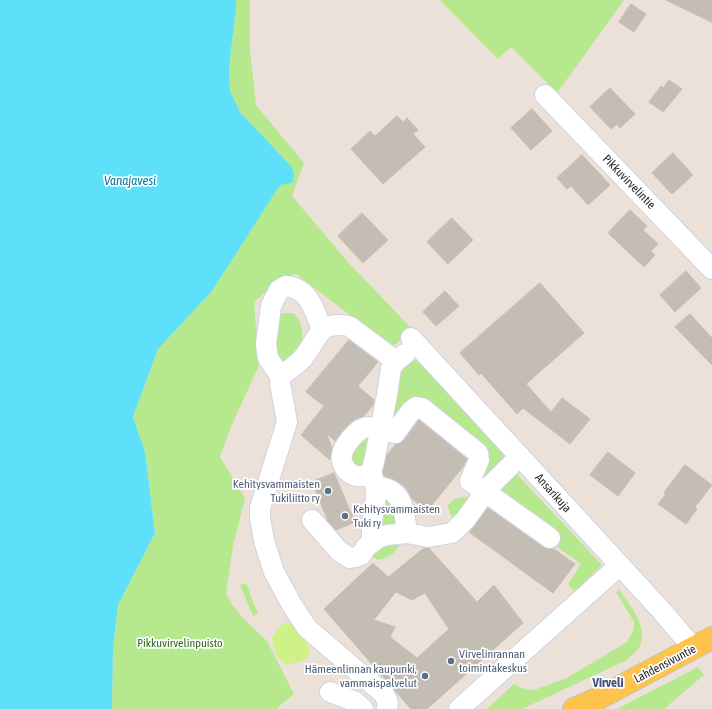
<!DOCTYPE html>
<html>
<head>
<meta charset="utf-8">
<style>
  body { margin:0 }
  canvas { display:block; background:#ece1d8 }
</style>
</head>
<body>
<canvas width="712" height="709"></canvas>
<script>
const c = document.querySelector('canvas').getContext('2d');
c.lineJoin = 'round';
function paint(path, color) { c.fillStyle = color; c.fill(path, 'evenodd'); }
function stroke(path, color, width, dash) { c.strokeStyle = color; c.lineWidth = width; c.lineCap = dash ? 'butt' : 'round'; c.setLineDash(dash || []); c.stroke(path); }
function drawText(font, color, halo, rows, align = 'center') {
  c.font = font + ' "Asap Condensed",sans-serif'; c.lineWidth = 3.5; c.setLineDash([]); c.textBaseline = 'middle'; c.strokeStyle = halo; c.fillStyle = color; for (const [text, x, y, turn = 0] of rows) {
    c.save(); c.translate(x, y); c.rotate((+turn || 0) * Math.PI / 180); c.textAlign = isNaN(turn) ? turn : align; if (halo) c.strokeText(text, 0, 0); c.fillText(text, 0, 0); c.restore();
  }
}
paint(new Path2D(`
  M236 0H250V50L256 105 304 163 292 196 347 261 413 330 392 347 296 274 282 278 254 302 259 365 230 429 220 457 245 498 233 546 226 593 232 604 243 618 267 641 294 694 276 709H112L113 649 118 605 155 533 145 452 133 417 158 349 212 291 280 184 292 183V167L240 112 230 91 229 68 236 8Z
  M440 0H624L557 93 511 47 498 59Z
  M284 313H293C305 324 303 336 301 351L280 367 270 338 277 317Z
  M416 360 511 458 488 478 482 476 431 409 392 420 395 393 402 365Z
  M360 435H374L362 468 353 469 348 450Z
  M514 471 602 565 574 592 568 584 581 564 553 544 493 488Z
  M389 494 398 523 384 530 380 523 385 498Z
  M472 496 454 521 447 506 454 499Z
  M400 544C397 552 387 559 378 560L373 557V553L378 545Z
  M246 583 258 614 253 616 240 585Z
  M619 589C629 605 649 626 640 646 637 651 631 656 627 660L522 709H487L514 684 524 689 534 690 567 678 627 642 634 629V622L616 592Z
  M698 667 704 675 664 709H617Z`), '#b6e98e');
paint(new Path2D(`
  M290 622C297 627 312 645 309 654 307 661 293 664 287 665 277 660 273 648 272 637L281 625Z`), '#cff288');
paint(new Path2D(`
  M0 0H236V8L229 68 230 91 240 112 292 167 294 175 292 183 280 185 212 291 158 349 133 417 145 452 155 533 118 605 113 649 112 709H0Z`), '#5fe0fa');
const building = new Path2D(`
  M666 0H712V22Z
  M631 4 646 14 634 32 619 22Z
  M669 80 682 89 663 112 649 102 661 86 663 88Z
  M610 88 635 114 620 128 617 124 611 129 590 107Z
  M532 109 552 131 531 150 511 128Z
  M397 116 403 122 407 118 418 130 413 134 425 147 383 184 351 149 370 131 375 136Z
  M673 153 693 175 672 194 652 173Z
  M582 155 610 185 588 205 571 186 567 189 557 178Z
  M630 210 647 226 643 230 658 244 651 251 655 255 644 267 608 233Z
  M362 213 388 240 363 263 338 236Z
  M452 218 473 240 448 264 427 242Z
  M686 271 701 288 675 312 660 295Z
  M540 283 584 333 526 384 551 412 562 398 590 419 570 444 523 408 517 414 481 373 479 375 460 353Z
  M445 291 459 306 436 326 423 312Z
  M690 314 712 338V365L675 327Z
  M349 340 378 362 358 386 374 400 373 405 364 416 354 420 348 425 335 441 326 433 332 448 330 460 301 435 324 406 306 392Z
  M419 420 467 459 463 467 427 511 412 499 407 489 401 484 393 479 384 476 383 472 387 455 396 444 400 443 404 440Z
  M608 452 635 473 618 496 590 475Z
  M685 465 712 485 695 507 697 509 686 524 658 504 666 494 664 493Z
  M334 473 355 522 336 530 328 521 312 482Z
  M488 508 543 547 549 549H554L575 564 553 593 469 532Z
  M424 548H429L477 602 494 585 523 623 427 709H411L324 609 373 563 388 577ZM396 592 412 600 425 593 449 629 417 658 390 637 395 627 374 620Z`);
paint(building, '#c3bdb4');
stroke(building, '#c7bdb2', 1);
const minor = new Path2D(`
  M545 95 712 269
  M411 338 661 610 694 649
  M280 376 268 358 266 344 271 306 279 290 286 286C309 288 315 311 322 330
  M371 474C366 475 361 477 356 476 347 474 340 463 342 455 343 446 358 427 368 427 373 427 388 432 395 433L411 411 416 407 422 408 478 453 479 460 470 481 550 538
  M375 486C381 487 388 488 393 492 405 501 405 520 407 533
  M312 520 339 551 350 558 356 557 361 555 366 547 378 538 387 535 407 533 428 537 452 533 466 519 488 488 520 456
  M372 542C372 536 372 529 372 523 373 510 378 499 375 486 373 475 369 474 374 462L387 395 391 368 396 361 405 354
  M330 692 354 701 363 709
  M387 709 388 703 384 694 307 628 292 605 274 572 264 541 260 518V508L287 422 280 383V376C288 371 296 365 302 359 319 340 316 320 349 326L396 361
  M459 709 620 565`);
const major = new Path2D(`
  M574 709 597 699 712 638`);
stroke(minor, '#cdd3e3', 22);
stroke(major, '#c3c3c3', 24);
stroke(minor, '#fff', 20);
stroke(major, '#fec34b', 22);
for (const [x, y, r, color] of [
  [328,491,4,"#5c6f8a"],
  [345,516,4,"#5c6f8a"],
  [451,661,4,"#5c6f8a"],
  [425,676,4,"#5c6f8a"]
]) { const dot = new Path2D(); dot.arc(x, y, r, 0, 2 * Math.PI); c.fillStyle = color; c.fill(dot); stroke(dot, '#fff', 1.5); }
drawText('12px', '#282828', '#fff', [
  ["Pikkuvirvelintie",629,182,46],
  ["Ansarikuja",553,493,48],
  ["Lahdensivuntie",665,664,-28]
]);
drawText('12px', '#4e5e75', '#fff', [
  ["Kehitysvammaisten",320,484],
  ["Tukiliitto ry",320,498],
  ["Kehitysvammaisten",353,509,"left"],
  ["Tuki ry",353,523,"left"],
  ["Virvelinrannan",459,654,"left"],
  ["toimintakeskus",459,668,"left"],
  ["Hämeenlinnan kaupunki,",417,669],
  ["vammaispalvelut",417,683]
], 'right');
drawText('12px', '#2d6b12', '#fff', [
  ["Pikkuvirvelinpuisto",180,643]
]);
drawText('italic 13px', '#007ba4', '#fff', [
  ["Vanajavesi",130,181]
]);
drawText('bold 13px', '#44547d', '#fff', [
  ["Virveli",608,683]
]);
</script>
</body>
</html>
